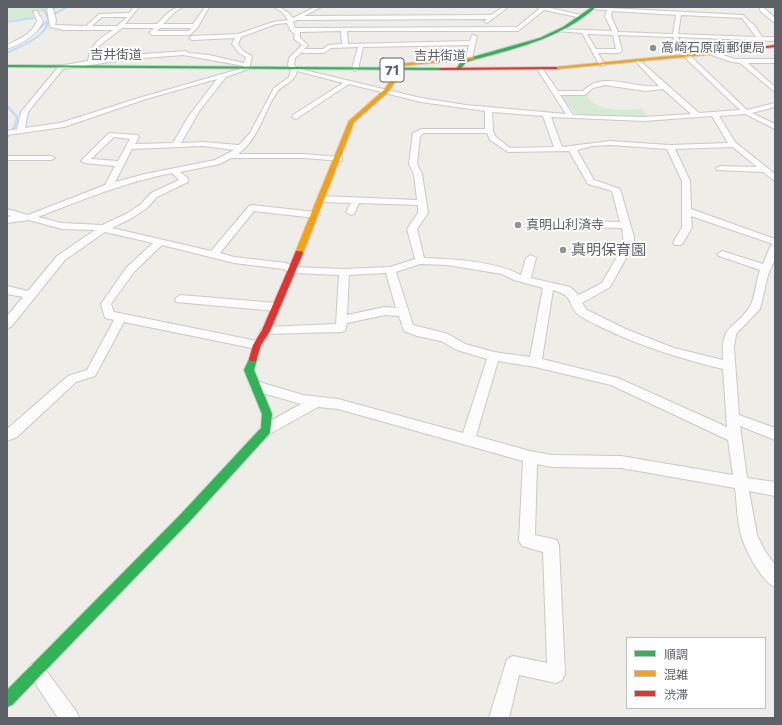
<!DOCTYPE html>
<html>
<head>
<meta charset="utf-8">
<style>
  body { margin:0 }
  #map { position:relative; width:782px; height:725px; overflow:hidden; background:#eeede8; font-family:Commissioner,"Noto Sans JP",sans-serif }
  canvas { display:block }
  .frame { position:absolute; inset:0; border:8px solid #5e6167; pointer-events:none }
  .legend { position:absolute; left:626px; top:637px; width:140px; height:72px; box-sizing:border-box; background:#fff; border:1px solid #bfc0c2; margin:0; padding:5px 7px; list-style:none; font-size:12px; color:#5e6167 }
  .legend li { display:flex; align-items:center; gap:8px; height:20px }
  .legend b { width:20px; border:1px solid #bfc0c2 }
</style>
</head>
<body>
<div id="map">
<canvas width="782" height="725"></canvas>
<div class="frame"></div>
<ul class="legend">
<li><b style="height:5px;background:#30b455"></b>順調</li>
<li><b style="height:5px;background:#ff9f0a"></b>混雑</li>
<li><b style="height:5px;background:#e5322d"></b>渋滞</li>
</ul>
</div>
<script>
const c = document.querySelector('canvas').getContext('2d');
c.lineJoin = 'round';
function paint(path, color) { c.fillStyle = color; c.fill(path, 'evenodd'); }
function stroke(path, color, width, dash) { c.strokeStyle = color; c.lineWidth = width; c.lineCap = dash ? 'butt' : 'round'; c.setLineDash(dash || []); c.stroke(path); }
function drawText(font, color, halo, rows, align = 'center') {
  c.font = font + ' Commissioner,"Noto Sans JP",sans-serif'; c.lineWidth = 4; c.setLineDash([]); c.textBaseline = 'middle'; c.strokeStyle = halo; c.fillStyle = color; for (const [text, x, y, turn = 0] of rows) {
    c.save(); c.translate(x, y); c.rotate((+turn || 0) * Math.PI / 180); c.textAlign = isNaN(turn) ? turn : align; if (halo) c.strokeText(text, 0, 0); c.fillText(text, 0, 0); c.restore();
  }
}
paint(new Path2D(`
  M7 7H61L53 11 52 10 33 13 34 18 7 21Z
  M586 94C594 113 625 110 642 109L648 117 579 116 576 115 561 95Z`), '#d6ead4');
stroke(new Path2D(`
  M54 14 67 7
  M7 22 33 18
  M29 37 49 20
  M7 53C22 45 45 38 49 20L42 7`), '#bcdcf8', 2);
stroke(new Path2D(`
  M7 106 17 117 15 126 7 138`), '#bcdcf8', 2.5);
const street = new Path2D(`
  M50 7 53 9 56 20 55 25 86 26 99 14 129 13 134 7H139L125 24H157C165 16 171 7 183 7L176 11 163 24H193L205 7H209L198 27 190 35H152L149 33 154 28H122L99 46 94 60 130 55 186 51 189 53 209 55 244 63 246 57 239 53 232 44 235 38 192 40 189 38 192 36 238 34 273 22 288 20 282 12 274 7C283 7 287 11 293 18L315 7H321L304 16 491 15 503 7H508L487 23 484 21 487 19 297 20 293 22 295 28 517 27 539 9 537 7H546L585 16 582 18 544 10 518 31H347L348 44 470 41 472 35 477 36 472 58 469 60 466 58 469 45 363 47 358 69 355 71 352 69 358 47 331 48 324 53H301L295 58 294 65 296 68 421 98 466 105 566 114 537 69 538 68H542L558 91H583C602 70 634 89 659 86L636 62 635 61 638 59 699 113 740 110 677 50 673 37 618 35 622 51 619 53H598L605 65 600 66 582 33 556 31 559 29 612 31 605 16 607 10 592 9 590 7 743 15 755 26 762 37H775V41L678 37 682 48 747 110 775 103V107L752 113 775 124V129L745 114 719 116 735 142 775 174V181L763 172 717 170 716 168 720 166 757 167 733 147 675 149 690 181 691 209 775 239V259L768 275 760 309 736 334 734 348 739 415 775 428V440L740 426 747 478 775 482V496L749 491 757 535 765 551 775 565V587C762 582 745 550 741 535 737 520 737 504 735 488L621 468 552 467 537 464 535 535 557 540 559 546 565 674 562 680 556 683 519 675 509 718H489L507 659 513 656 547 663 543 552 522 546 519 541 523 461 338 409 318 407 266 436 261 434 259 430 261 426 301 404 252 390 250 386 252 382 256 381 303 395 338 399 463 433 487 359 457 350 441 341 417 336 404 331 399 316 385 315 347 323 345 331 341 332 262 334 260 331 266 327 336 324 339 275 292 273 283 269 234 263 162 245 134 272 111 304 114 312 257 341 261 342 263 345 261 348 257 349 124 322 95 376 76 382 17 437 7 441V429L68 376 87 370 114 320 105 318 101 304 126 268 153 243 105 232 65 260 11 327 7 328V316L23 297 7 294V286L28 291 57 256 95 230 62 229 29 220 7 223V217L12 216 7 215V209L28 215 105 185 115 166 85 163 81 161 109 133 138 135 139 137 135 144 173 143 188 117 217 79 146 99 64 127 7 135V131L17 129 21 112 59 66 88 61C90 45 100 38 113 30H64L50 27 47 9ZM612 11 676 15 673 34 618 32 611 16ZM681 15 742 18 756 37 678 34ZM102 17H127L117 26H92ZM287 23 291 31 295 34 294 39 302 45 289 58 288 65 291 69 289 77 274 88 250 133 239 145 203 142 181 143 200 110 226 77 249 69 252 56 243 51 238 44 241 37 276 24ZM160 28H191L189 31H157ZM341 31 342 44 328 45 323 49H304L308 45 300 38V32ZM587 34 613 35 616 49H596ZM183 55 244 66 243 68 142 97 60 123 25 128 28 112 63 69 130 59ZM297 71 343 83 293 115 292 117 296 119 349 84 421 102 485 111V129H422L413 133 409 164 414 174 417 200 322 196 318 199 322 202 351 203 346 212 351 215 354 214 359 203 418 205V213L407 229 415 259 390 267 344 269 294 267 286 263 234 257 220 253 254 211 315 218 320 215 315 212 252 205 249 206 211 251 112 228 132 218 147 208 157 197 188 182V178L180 172 220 164 231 158H304L342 161V157H339L304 154H238C260 138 263 112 278 91 285 83 294 83 297 71ZM605 85 645 91 663 89 691 114 644 117 573 115 560 95H585L593 88ZM492 112 543 116 554 147 510 148 496 137 493 131ZM712 116 728 143 670 145 610 141 562 147 551 117 644 121ZM424 133H487L490 140 508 152 569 151 588 184 612 191 620 222 581 221 576 224 581 227 622 228 624 244 602 283 579 295 570 287 531 278 536 258 531 255 526 258 521 275C494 261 454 259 424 258L417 229 428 213 422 174 417 164 420 136ZM114 137 130 139 118 161 91 159ZM610 145 667 149 682 181V227L673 243 675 245H681L683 243 692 227 691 216 773 244 770 247 763 264 722 251 717 254 719 256 760 270C756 280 755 300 749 308 732 332 721 323 723 360L674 348 628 330 587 310 582 303 610 287 634 244V237L620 189 594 180 577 150 592 146ZM203 146 234 150 215 160 145 174 115 182 132 149ZM172 173 179 180 151 193 141 204 126 214 102 225 62 223 38 217C82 200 125 182 172 173ZM420 264 447 265 502 274 514 280 543 288 530 357 494 352 465 344 448 334 413 325 396 272ZM386 273 396 308 385 307 347 315 349 275ZM553 290C576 296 567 307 580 316 588 321 597 325 605 329 643 347 682 359 723 369L727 427 618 378 542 359ZM498 361 535 367 611 385 728 440 733 475 621 456 552 455 530 451 476 436Z
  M759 7H763L775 18V23L761 12Z
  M33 11H37L43 21C37 36 21 44 7 49V45C19 39 32 34 37 21Z
  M711 51 735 59H775V63H748L775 87V92L740 63 732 62 709 54V52Z
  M7 156H51L55 158 51 160H7Z
  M180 295 276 303 281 307 276 311 176 302 175 299Z
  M36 662 42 665 76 711 79 718H58L27 671 30 665Z`);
const fast = new Path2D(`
  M592 7H596C559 40 512 49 466 62L460 70 456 69 462 60 540 38 563 27Z
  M7 65 441 68 443 69 441 70 7 67Z
  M253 356 257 359 254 370 272 414 270 433 189 522 12 705 7 707V690L181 514 261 428 262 414 244 370 250 357Z`);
const slow = new Path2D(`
  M713 52 715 54 556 69 554 68 556 67Z
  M473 57 475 59 388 67 386 66 388 65Z
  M399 69 403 70 388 92 354 122 303 253 302 255H296L295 253 349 121 384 90Z`);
const jam = new Path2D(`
  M775 45V47L713 54 711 53Z
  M556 67 558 69 441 70 439 69 441 68Z
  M296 251H302L303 253 270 331 261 345 256 361H250L249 359 253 345 262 330Z`);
stroke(street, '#c9c9c9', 2);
stroke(fast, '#cacbca', 2);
stroke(slow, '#cacbca', 2);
stroke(jam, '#cacbca', 2);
paint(street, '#fcfcfc');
paint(fast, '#30b455');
paint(slow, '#ff9f0a');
paint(jam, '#e5322d');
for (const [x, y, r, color] of [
  [653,48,4,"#909294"],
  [518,225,4,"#909294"],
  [563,250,4,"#909294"]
]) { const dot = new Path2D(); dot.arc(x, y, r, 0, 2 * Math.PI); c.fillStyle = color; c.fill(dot); stroke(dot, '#fff', 1.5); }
drawText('13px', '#5e6167', '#fff', [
  ["高崎石原南郵便局",661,48],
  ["真明山利済寺",526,225]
], 'left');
drawText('13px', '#5e6167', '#fff', [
  ["吉井街道",116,55],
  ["吉井街道",440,56]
]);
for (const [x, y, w] of [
  [392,70,24]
]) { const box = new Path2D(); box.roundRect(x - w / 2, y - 12, w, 24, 3); c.fillStyle = '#fff'; c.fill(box); stroke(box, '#5e6167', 1); }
drawText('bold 14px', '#5e6167', null, [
  ["71",392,70]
]);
drawText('15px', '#5e6167', '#fff', [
  ["真明保育園",571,250]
], 'left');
</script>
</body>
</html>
